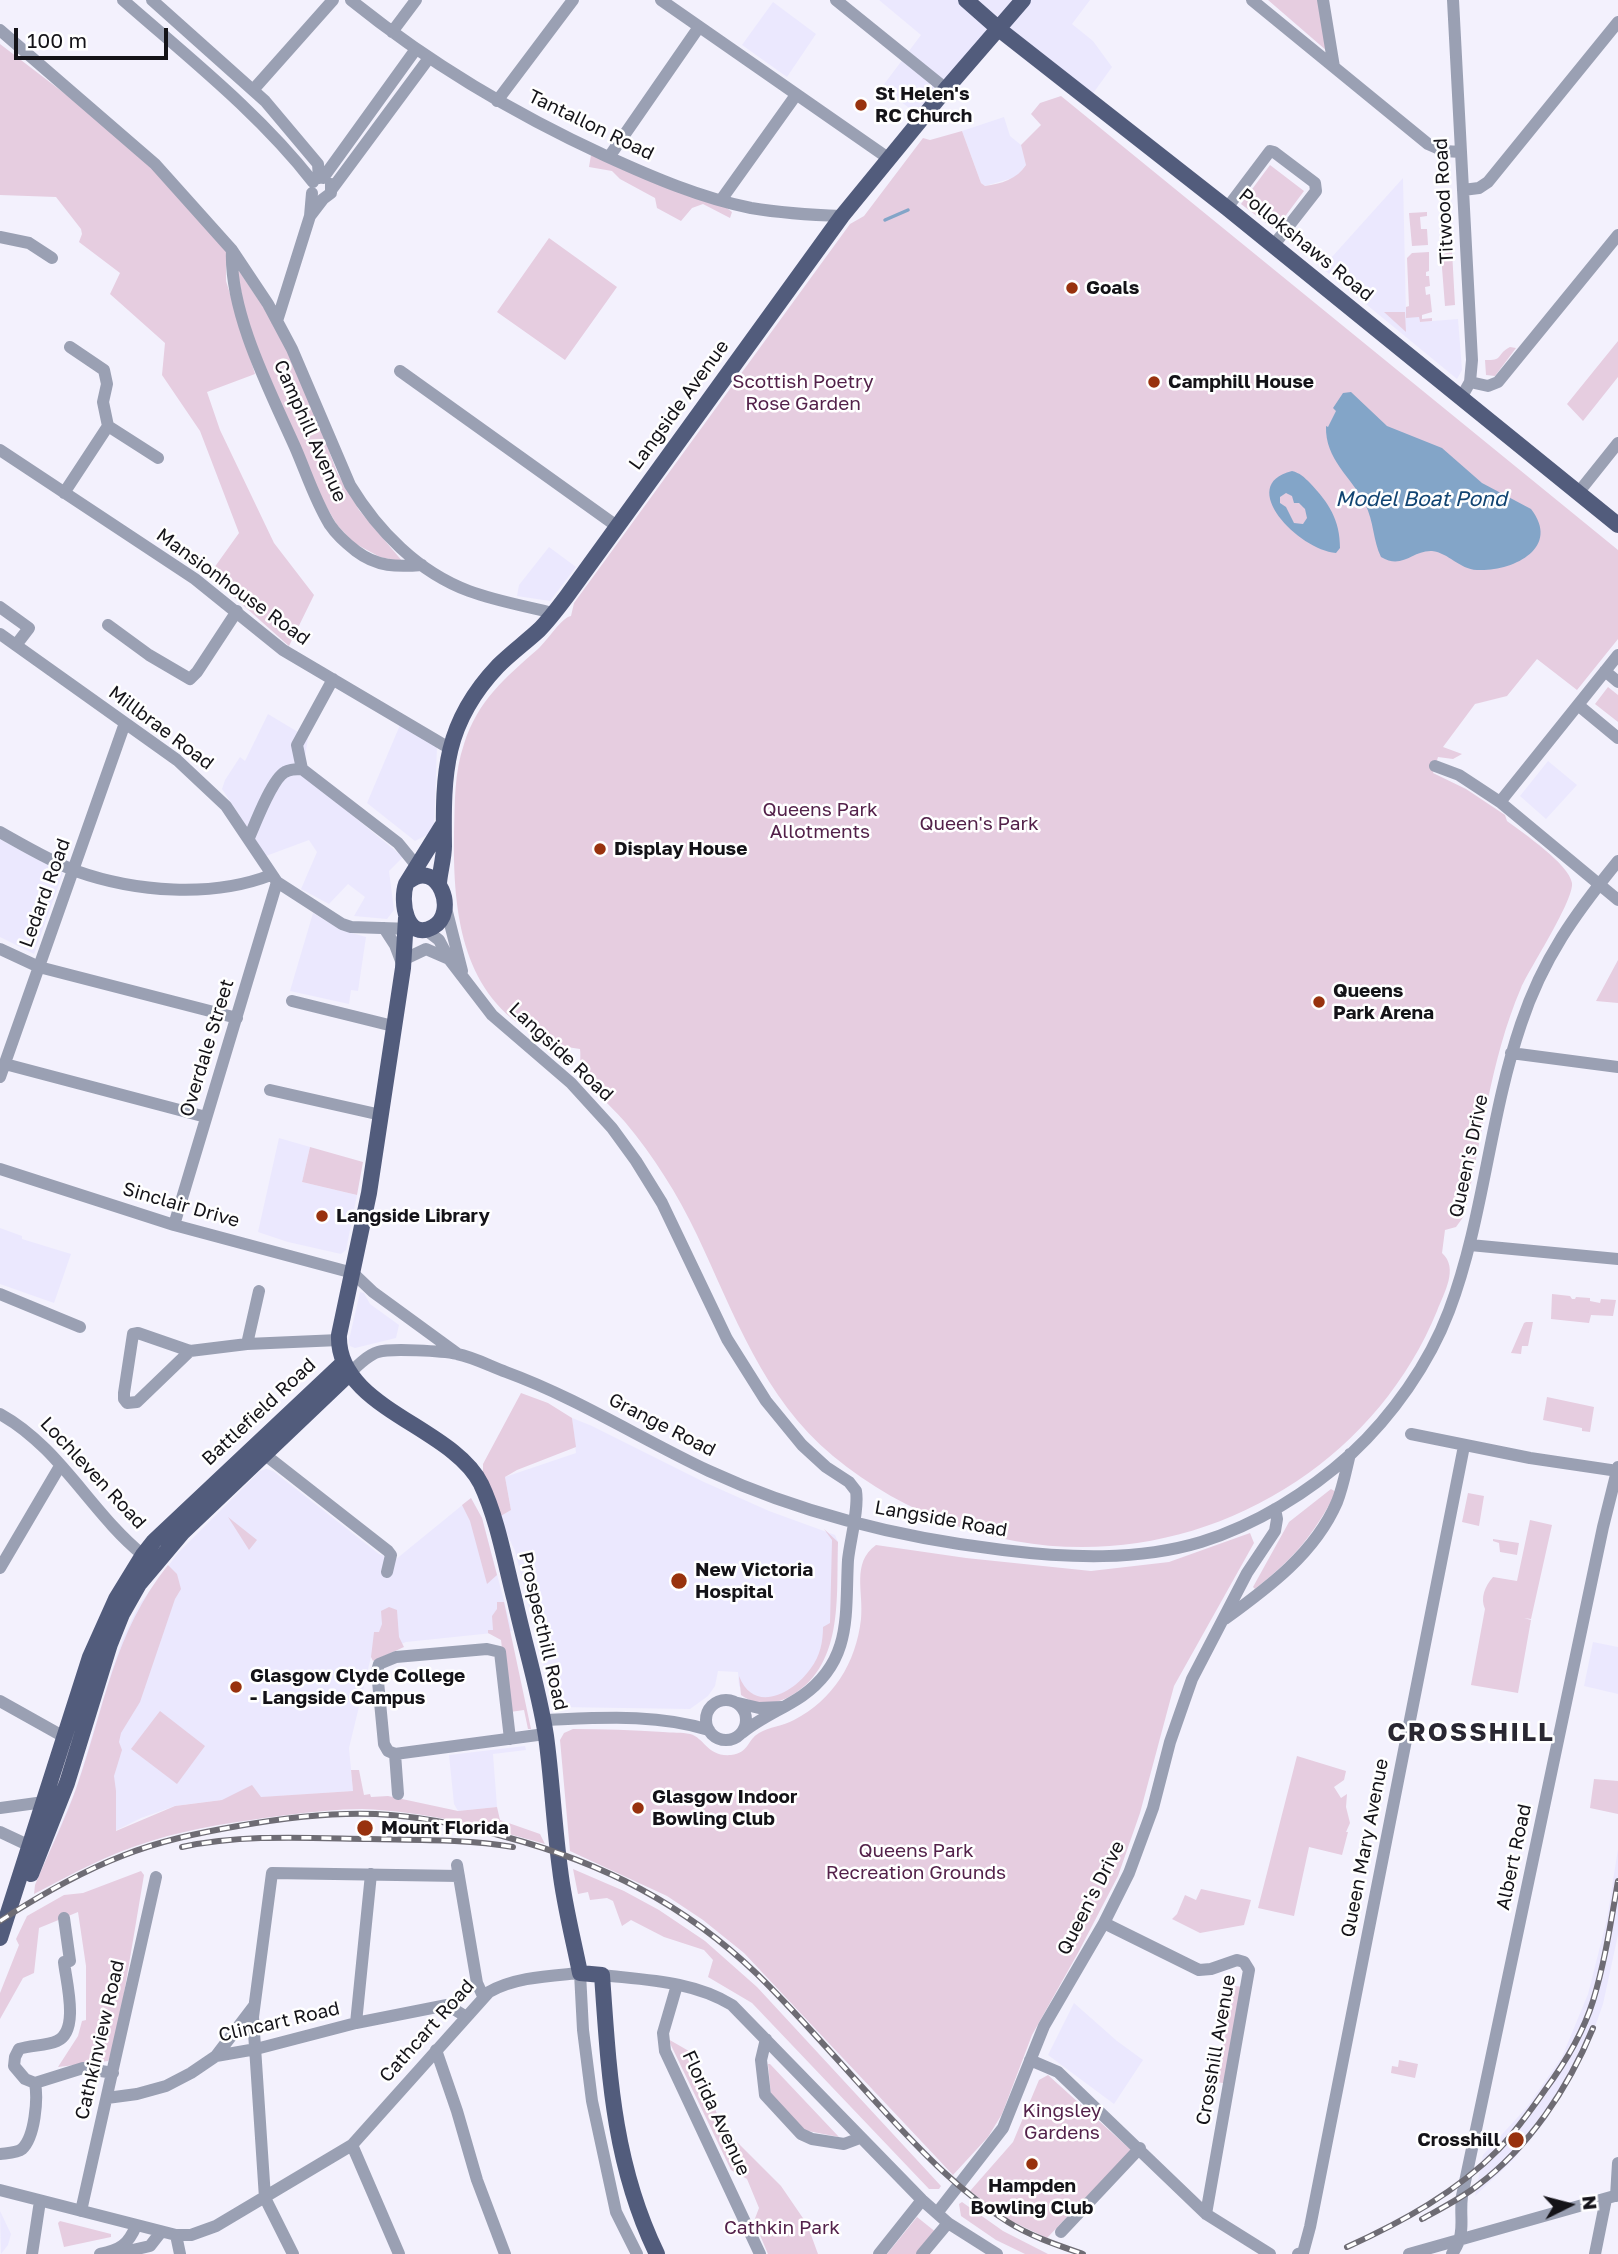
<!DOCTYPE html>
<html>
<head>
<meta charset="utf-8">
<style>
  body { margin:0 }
  #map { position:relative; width:1618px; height:2254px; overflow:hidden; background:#f3f1fd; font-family:"Golos Text",sans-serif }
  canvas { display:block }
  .north { position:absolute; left:1534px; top:2170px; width:70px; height:70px; -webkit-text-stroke:5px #fff; paint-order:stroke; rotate:84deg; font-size:19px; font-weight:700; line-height:28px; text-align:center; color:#141318 }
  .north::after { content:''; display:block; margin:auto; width:24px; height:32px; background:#141318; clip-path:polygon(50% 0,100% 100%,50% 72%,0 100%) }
  .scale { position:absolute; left:14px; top:28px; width:154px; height:32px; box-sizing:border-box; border:4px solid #141318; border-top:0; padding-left:9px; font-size:21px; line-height:24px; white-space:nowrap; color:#141318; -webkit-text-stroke:5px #fff; paint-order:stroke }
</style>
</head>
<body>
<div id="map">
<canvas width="1618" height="2254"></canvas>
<div class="north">N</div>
<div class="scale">100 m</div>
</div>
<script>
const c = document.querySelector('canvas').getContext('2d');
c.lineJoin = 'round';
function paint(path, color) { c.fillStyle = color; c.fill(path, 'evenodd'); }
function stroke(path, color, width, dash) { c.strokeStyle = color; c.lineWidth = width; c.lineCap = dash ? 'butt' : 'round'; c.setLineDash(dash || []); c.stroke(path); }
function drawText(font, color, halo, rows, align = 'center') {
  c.font = font + ' "Golos Text",sans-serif'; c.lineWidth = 5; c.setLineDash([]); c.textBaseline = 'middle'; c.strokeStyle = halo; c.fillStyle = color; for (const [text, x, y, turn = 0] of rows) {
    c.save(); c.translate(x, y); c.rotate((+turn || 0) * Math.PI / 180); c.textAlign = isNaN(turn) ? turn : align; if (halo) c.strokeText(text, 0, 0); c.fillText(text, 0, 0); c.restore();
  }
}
paint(new Path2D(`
  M879 0H1090L1072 24 1093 41 1112 67 1089 99 999 30 922 118 882 87 921 35Z
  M773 2 816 34 787 77 742 45Z
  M1004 117 1010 136 1021 145 1026 165 1016 177 985 186 981 183 962 131Z
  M1403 178 1406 317H1419L1420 322 1458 319 1462 370 1457 379 1322 268Z
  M549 547 576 567 550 601 517 596 519 585Z
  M268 714 308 738 304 763 335 787 329 796 403 857 389 871 394 910 387 919 354 916 365 897 348 884 329 904 301 889 317 852 309 840 266 856 222 789 225 780 240 757 245 761Z
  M400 725 437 746 434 828 431 833 415 841 367 803Z
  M1548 761 1577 785 1546 819 1520 796Z
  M0 839 63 873 34 954 0 937Z
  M313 913 341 930 366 937 358 991 351 990 349 1004 290 991Z
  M279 1138 310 1147 302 1182 357 1195 346 1250 341 1254 288 1242 258 1232Z
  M0 1228 22 1236V1239L71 1254 54 1303 0 1284Z
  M360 1292 364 1293 370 1304 399 1325 396 1338 355 1348 350 1346 349 1340Z
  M572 1418 592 1426 704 1482 769 1511 835 1535 838 1542 835 1612 815 1671 784 1696 754 1699 739 1686 738 1672 718 1671 715 1686 708 1696 690 1709 557 1707 553 1702 515 1551 499 1517 511 1510 505 1477 576 1453Z
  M266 1469 273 1471 379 1554 395 1560 471 1498 482 1518 512 1631 406 1642 371 1657 349 1748 353 1791 222 1800 175 1806 141 1818 117 1830 35 1885 76 1789 112 1670 123 1638 139 1605 178 1553 260 1471Z
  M1593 1642 1618 1647V1694L1584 1686Z
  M525 1746 526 1750 493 1754 497 1807 458 1811 454 1804 449 1755Z
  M1618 1849V1935L1603 2004 1592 2035 1574 2074 1546 2120 1513 2160 1475 2196 1483 2155 1527 2107 1562 2057 1588 1994 1607 1919Z
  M1074 2003 1117 2041 1143 2060 1114 2104 1048 2055Z
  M0 2211 11 2234 8 2245 1 2254Z`), '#ebe8fe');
paint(new Path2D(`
  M1268 0H1319L1327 51Z
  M0 44 128 142 226 250V281L255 374 207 392 220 430 274 543 314 595 289 646 209 575 239 533 200 431 162 375 165 343 110 294 120 273 79 242 82 234 81 229 56 197 0 195Z
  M1061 96 1618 550V639L1577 690 1537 659 1507 696 1475 704 1443 747 1462 754 1453 759 1438 757 1433 773 1466 789 1505 815 1507 821C1523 833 1569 864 1572 883 1574 900 1531 966 1521 988 1490 1060 1482 1141 1464 1216L1456 1227 1445 1230 1442 1253C1459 1268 1444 1293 1437 1311 1409 1380 1358 1441 1297 1481 1151 1578 968 1567 833 1456 763 1398 734 1313 697 1235 678 1195 653 1155 625 1122 616 1111 586 1084 582 1074 579 1068 581 1056 580 1049 558 1046 540 1039 522 1026 459 983 453 903 454 833 455 803 454 773 464 744 478 700 505 678 538 649 548 640 561 618 571 616L574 603 850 224 864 216 923 138 930 140 962 131 981 183 985 186C1001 184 1017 179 1026 165L1021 145 1041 125 1031 114 1040 103Z
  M591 155 723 205 732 212 730 218 703 204 692 208 681 221 657 208 655 198 620 179 612 171 589 167Z
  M1270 165 1304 191 1275 230 1241 204Z
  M1427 212V216L1420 217 1421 229H1427L1428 245 1412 246 1409 213Z
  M549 238 617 287 565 360 497 312Z
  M1452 251 1455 305 1445 306 1441 255Z
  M1429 252V271L1426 272V276H1429L1430 286 1425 287 1426 295 1430 294 1432 312 1422 315V319L1432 318V321L1420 322 1419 317 1406 318V307L1409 306 1407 258 1412 253Z
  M237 268 270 317 298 369 337 472 359 510 403 562 380 557 354 543 337 525 322 499 264 366 246 319Z
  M1384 312H1405L1406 332Z
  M1618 341V377L1583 421 1567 404Z
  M1510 347 1516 348 1495 376 1486 375 1485 360C1504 361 1496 354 1510 347Z
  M1608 687 1618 695V722L1595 704Z
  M1618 960V1003L1596 1001Z
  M310 1147 363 1162 357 1195 302 1182Z
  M1552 1294 1570 1296 1572 1299H1575L1576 1297 1590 1298V1301L1600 1303 1601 1299 1616 1300 1613 1316 1591 1315 1589 1323 1551 1319Z
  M1526 1322H1533L1528 1346H1522L1521 1354 1511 1353 1524 1323Z
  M521 1393 548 1403 572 1418 576 1447 517 1470 505 1477 511 1510 499 1517 483 1474V1464Z
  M1547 1397 1594 1407 1590 1432 1582 1431V1428L1543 1420Z
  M1331 1489 1336 1492C1313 1536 1294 1558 1255 1589L1253 1587 1289 1522Z
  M1468 1493 1484 1496 1479 1526 1462 1522Z
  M471 1498 482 1518 497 1575 487 1584 470 1521 462 1505Z
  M228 1517 257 1540 249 1550Z
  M1530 1520 1552 1525 1531 1619 1524 1618 1531 1620 1518 1693 1471 1685 1485 1609C1480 1598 1485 1586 1493 1577L1517 1581Z
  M824 1529 838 1542C836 1597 845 1668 787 1698 770 1706 756 1705 741 1695L739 1676C754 1715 794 1693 811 1668 820 1656 823 1642 823 1627L830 1623 832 1540Z
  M1250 1533 1254 1543 1174 1686 1140 1813 1118 1876 1079 1951 1032 2035 1002 2114 988 2137 953 2175 744 1953 703 1920 667 1896 570 1851 560 1740 564 1733 573 1729C603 1729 633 1730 663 1732 672 1733 682 1732 690 1734 705 1738 707 1757 731 1755 749 1753 747 1740 759 1733 769 1727 783 1726 794 1720 833 1700 856 1663 861 1619 864 1592 851 1563 876 1545L966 1558 1091 1571 1169 1562Z
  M1493 1539 1519 1543 1517 1555 1500 1552 1499 1543 1493 1541Z
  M168 1565 177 1574 181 1589 175 1599 140 1702 121 1733 119 1742 122 1750 114 1776 116 1791V1831L175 1806 222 1800 252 1785 261 1797 353 1791 351 1770H359L364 1795 370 1794 371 1797 388 1796 458 1811 497 1807 500 1820 540 1834 545 1844C486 1827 423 1811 362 1809 337 1809 312 1812 287 1815 241 1821 195 1827 151 1841 110 1853 72 1874 34 1894L35 1885C49 1852 65 1820 77 1786 105 1706 113 1634 168 1565Z
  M497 1602H504L531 1729H528L524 1710 510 1712 501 1640 488 1633V1630H493L492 1616 497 1609Z
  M389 1607 397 1610 399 1637 404 1647 373 1661 371 1657 374 1632H379L382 1624 381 1611Z
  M160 1711 205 1746 177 1784 131 1749Z
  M1297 1756 1346 1771 1344 1780 1334 1787 1341 1798 1347 1794 1346 1807 1350 1823 1346 1832H1348L1342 1855 1309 1847 1294 1916 1258 1908Z
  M1594 1779 1618 1781V1814L1590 1808Z
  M573 1869 624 1891 659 1910 705 1941 757 1987 941 2186 939 2189H929L752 2003 708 1977 713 1960 704 1950 664 1937 631 1920 622 1926 613 1901 607 1898 590 1900 588 1892 578 1894Z
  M141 1871 144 1875 114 2053 108 2061 58 2067 78 2036 82 2021 86 2020V1966L78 1912 39 1928 34 1973 23 1978 0 2019V1993L19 1945 16 1939 27 1916 64 1895 83 1893Z
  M1201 1889 1251 1900 1244 1925 1200 1933 1172 1919 1177 1914 1185 1895 1196 1900Z
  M1234 1986 1245 1987 1228 2084 1217 2082Z
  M668 2039 694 2054 722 2127 781 2186 807 2224 818 2254H768L754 2221 759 2208 747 2179 731 2170Z
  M1399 2060 1418 2064 1415 2078 1391 2073 1392 2066 1398 2067Z
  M768 2064H770L839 2137 803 2130 771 2095Z
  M1048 2075 1131 2150 1047 2238 1007 2219 970 2191 1013 2142 1039 2080Z
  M962 2202 1003 2231 1048 2254H1025L996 2240 961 2216 959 2204Z
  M917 2217 937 2233 919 2254H887Z
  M60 2221 111 2234V2237L64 2247 58 2223Z`), '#e6cde0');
paint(new Path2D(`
  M1351 392 1387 426 1442 448 1482 483 1531 509C1562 549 1511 572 1477 570 1459 569 1449 553 1432 551 1412 550 1403 570 1381 557 1373 541 1374 521 1365 504 1351 476 1325 460 1326 426L1328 427 1336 411 1333 408 1343 393Z
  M1292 471C1300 473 1304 477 1310 483 1329 503 1340 520 1340 548L1336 553C1299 550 1235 485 1292 471ZM1286 493 1292 496 1294 503H1299L1305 509 1307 518 1303 524 1294 523 1286 507 1280 503V497Z`), '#83a5c8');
stroke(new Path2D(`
  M885 220 908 210`), '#83a5c8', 3.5);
stroke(new Path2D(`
  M123 0C189 58 259 113 313 182
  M152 0 265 101 318 164 319 178
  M351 0C429 63 515 114 606 156 652 177 701 198 751 208 781 213 811 215 842 216
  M661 0 888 158
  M836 0 946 89
  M1252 0 1428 144 1444 151 1461 152
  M1323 0 1334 67
  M1453 0 1472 360 1470 382 1461 398
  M0 30 155 164 232 250 268 304 292 349 350 485C378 531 418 572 469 591 496 601 525 606 553 613
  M392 32 416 0
  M253 90 333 0
  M497 101 573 0
  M609 157 699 27
  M323 178 416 49
  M332 189 429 58
  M1463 190 1479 188 1488 182 1618 22
  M721 200 796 95
  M1227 208 1270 151 1274 152 1315 183 1316 191 1273 246
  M310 216 323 199 331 193V184
  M0 237 29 243 52 258
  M232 250C229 312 270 391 295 447 306 472 315 501 330 525 336 534 347 544 356 551 377 567 397 567 422 565
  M277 321 310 216 312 193
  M400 371 618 527
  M1470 382 1488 386 1498 382 1618 235
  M108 426 158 458
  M0 450 195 579 283 650 449 748
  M64 493 108 426 103 402 107 384 104 370 70 347
  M1578 493 1618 443
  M0 607 29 628 16 645
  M108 625 149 655 190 679 197 672 237 611
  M0 634 177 760 226 806 277 882 342 924 351 927 412 929
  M1605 671 1618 682
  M1578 705 1618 738
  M1435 766 1459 775 1500 802 1618 900
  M302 769 398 843 421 871
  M302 769 297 745 333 679
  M1500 802 1618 655
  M0 832C25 846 50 861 76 871 135 892 212 898 271 875
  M249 838C255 824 272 779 285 772 290 769 296 769 302 769
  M445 904 462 971
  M384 928 395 945 401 961
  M426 930 439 940 449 959 492 1015 571 1083 612 1128 636 1161 662 1203 727 1339 766 1401 802 1445 826 1467 849 1482 856 1491C859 1508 850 1541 848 1560 845 1614 853 1660 802 1696 783 1709 760 1718 742 1733
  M0 949 39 967 237 1018
  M407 958 426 949 449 959
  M292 1001 393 1026
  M1511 1053 1618 1067
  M5 1064 206 1117
  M0 1077 125 723
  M270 1090 381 1115
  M0 1169 174 1225 353 1273 373 1292 458 1354
  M174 1225 277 882
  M1470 1245 1618 1259
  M0 1294 80 1327
  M247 1344 259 1291
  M190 1351 137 1402 127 1403 124 1399V1393L133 1334 138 1333 190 1351 247 1344 339 1340
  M350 1373C358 1365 368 1355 378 1352 390 1348 443 1351 457 1354 473 1357 490 1366 506 1372 577 1398 641 1439 709 1471 802 1514 902 1538 1003 1550 1068 1558 1138 1561 1201 1542 1256 1525 1309 1492 1351 1454 1392 1416 1429 1364 1449 1311 1484 1218 1489 1118 1521 1024 1543 958 1575 914 1618 861
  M0 1414C60 1447 91 1513 143 1555
  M1411 1434 1530 1458 1618 1471
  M259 1450 388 1551 391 1555 387 1572
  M0 1568 60 1466
  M1225 1619C1269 1587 1315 1553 1337 1502 1343 1487 1346 1470 1350 1454
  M706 1720a20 20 0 1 1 40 0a20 20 0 1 1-40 0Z
  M0 1701 66 1738
  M738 1703 759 1708 782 1707
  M543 1720C598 1718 655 1713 709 1730
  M510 1739 500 1652 487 1649 396 1657 379 1664 377 1671 384 1744 388 1751 395 1754 545 1734
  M395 1754 398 1794
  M0 1808 44 1802
  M0 1832 30 1846
  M457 1865 477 1983 483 1996
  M1104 1923 1199 1970 1211 1969 1237 1960 1244 1962 1249 1970 1206 2214
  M602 1975C646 1980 693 1981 732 2005L922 2200 948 2223 997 2254
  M677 1985 663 2033 665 2051 760 2254
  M356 2023 371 1874
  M766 2039 761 2060 765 2095 801 2134 812 2139 844 2144 860 2138
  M436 2050 457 2111 477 2180 505 2254
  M216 2056 254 2006
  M1030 2060 1058 2072 1206 2214 1270 2254
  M35 2083 83 2068 113 2073
  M107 2098 137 2094 166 2086 191 2073 216 2056 256 2049 356 2023 447 2005 465 2016
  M352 2145 399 2254
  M0 2154C7 2153 17 2153 22 2149 35 2137 38 2099 35 2083L25 2079 14 2066 15 2057 19 2049C31 2045 46 2046 57 2041 80 2031 66 1981 64 1962L70 1961 64 1918
  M0 2190 176 2235H191L216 2226 352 2145 489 1992C515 1977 550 1976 580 1973L583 2030 592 2101 616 2212 637 2254
  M1616 2196 1618 2163
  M81 2211 156 1877
  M937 2213 1003 2128 1044 2026 1104 1923 1129 1873 1153 1808 1170 1742 1192 1679 1247 1573 1275 1531 1277 1519 1275 1509
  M1061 2232 1140 2148
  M176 2235 180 2254
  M120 2249 128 2251 150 2246 161 2232
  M32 2254 40 2201
  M100 2254C120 2250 128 2245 136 2226
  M293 2254 265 2198 253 2017 272 1873 459 1876
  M879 2254 922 2200
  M922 2254 948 2223
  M1298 2254 1303 2253 1310 2227 1464 1446
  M1409 2254 1618 2195
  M1452 2254C1467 2232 1459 2220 1462 2196L1603 1527 1618 1467
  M1595 2254 1606 2199`), '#9aa0b3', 12);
stroke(new Path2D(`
  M966 0 1000 30 1227 208 1618 525
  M409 881C438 858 459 913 433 927 406 942 400 901 406 884L442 826
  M439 883C440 871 444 858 444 846 443 772 444 723 498 666 511 653 526 642 539 630 549 620 558 608 567 596L842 216 946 89 1023 0
  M406 918 403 968 369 1193 339 1335C336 1408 452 1426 481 1484 498 1520 505 1563 515 1601 525 1646 539 1691 546 1736 552 1780 554 1825 560 1869 564 1904 573 1938 580 1973L602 1975C609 2074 613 2163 657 2254
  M31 1874 67 1783 110 1644 122 1614 139 1584 182 1533 350 1373
  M0 1938 90 1657 116 1599 143 1555 154 1541 344 1362`), '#525c7c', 16);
const rail = new Path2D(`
  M182 1847C243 1834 306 1838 369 1839 417 1840 466 1839 513 1847
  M0 1921C39 1896 78 1873 122 1856 159 1841 198 1833 238 1826 283 1818 329 1812 376 1814 420 1816 463 1825 506 1837 603 1863 684 1904 757 1974 802 2018 843 2067 886 2113 923 2153 960 2192 1008 2222 1030 2236 1057 2245 1083 2254
  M1422 2219C1440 2209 1460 2199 1477 2186 1529 2147 1568 2089 1593 2028
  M1347 2247C1402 2222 1457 2192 1499 2149 1516 2131 1531 2110 1545 2090 1565 2063 1583 2033 1593 2001 1605 1962 1611 1921 1618 1881`);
stroke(rail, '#6e6c74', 6);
stroke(rail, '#fff', 3.5, [10]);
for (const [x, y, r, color] of [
  [861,105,7,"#98320e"],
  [1072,288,7,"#98320e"],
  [1154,382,7,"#98320e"],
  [600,849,7,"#98320e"],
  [1319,1002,7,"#98320e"],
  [322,1216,7,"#98320e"],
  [679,1581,9,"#98320e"],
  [236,1687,7,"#98320e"],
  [638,1808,7,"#98320e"],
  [365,1828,9,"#98320e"],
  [1516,2140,9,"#98320e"],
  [1032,2164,7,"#98320e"]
]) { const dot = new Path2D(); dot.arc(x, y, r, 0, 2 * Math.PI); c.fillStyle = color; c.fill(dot); stroke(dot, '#fff', 2.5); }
drawText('bold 19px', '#141318', '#fff', [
  ["St Helen's",875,94],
  ["RC Church",875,116],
  ["Goals",1086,288],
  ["Camphill House",1168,382],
  ["Display House",614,849],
  ["Queens",1333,991],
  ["Park Arena",1333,1013],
  ["Langside Library",336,1216],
  ["New Victoria",695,1570],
  ["Hospital",695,1592],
  ["Glasgow Clyde College",250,1676],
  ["- Langside Campus",250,1698],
  ["Glasgow Indoor",652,1797],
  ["Bowling Club",652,1819],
  ["Mount Florida",381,1828],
  ["Crosshill",1500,2140,"right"],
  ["Hampden",1032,2186,"center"],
  ["Bowling Club",1032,2208,"center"]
], 'left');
drawText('19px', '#141318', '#fff', [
  ["Tantallon Road",591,125,26],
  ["Titwood Road",1444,201,-93],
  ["Pollokshaws Road",1306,245,39],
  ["Langside Avenue",679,405,-54],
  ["Camphill Avenue",310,431,66],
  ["Mansionhouse Road",233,587,36],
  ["Millbrae Road",161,728,37],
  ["Ledard Road",45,893,-70],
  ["Overdale Street",207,1048,-73],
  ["Langside Road",561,1052,43],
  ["Queen's Drive",1469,1156,-78],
  ["Sinclair Drive",181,1205,16],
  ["Battlefield Road",259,1412,-43],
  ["Grange Road",662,1425,27],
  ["Lochleven Road",93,1473,47],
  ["Langside Road",941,1519,10],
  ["Prospecthill Road",543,1631,77],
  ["Queen Mary Avenue",1365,1848,-79],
  ["Albert Road",1514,1857,-78],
  ["Queen's Drive",1091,1898,-63],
  ["Clincart Road",279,2022,-13],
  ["Cathcart Road",427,2031,-48],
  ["Cathkinview Road",100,2040,-77],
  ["Crosshill Avenue",1216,2050,-80],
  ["Florida Avenue",716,2113,65]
]);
drawText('19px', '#53214a', '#fff', [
  ["Scottish Poetry",803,382],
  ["Rose Garden",803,404],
  ["Queens Park",820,810],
  ["Allotments",820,832],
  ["Queen's Park",979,824],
  ["Queens Park",916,1851],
  ["Recreation Grounds",916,1873],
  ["Kingsley",1062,2111],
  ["Gardens",1062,2133],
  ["Cathkin Park",782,2228]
]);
drawText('italic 21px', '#114472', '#fff', [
  ["Model Boat Pond",1421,499]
]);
c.letterSpacing = '2px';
drawText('bold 26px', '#292732', '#fff', [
  ["CROSSHILL",1471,1733]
]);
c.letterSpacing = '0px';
</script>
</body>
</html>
